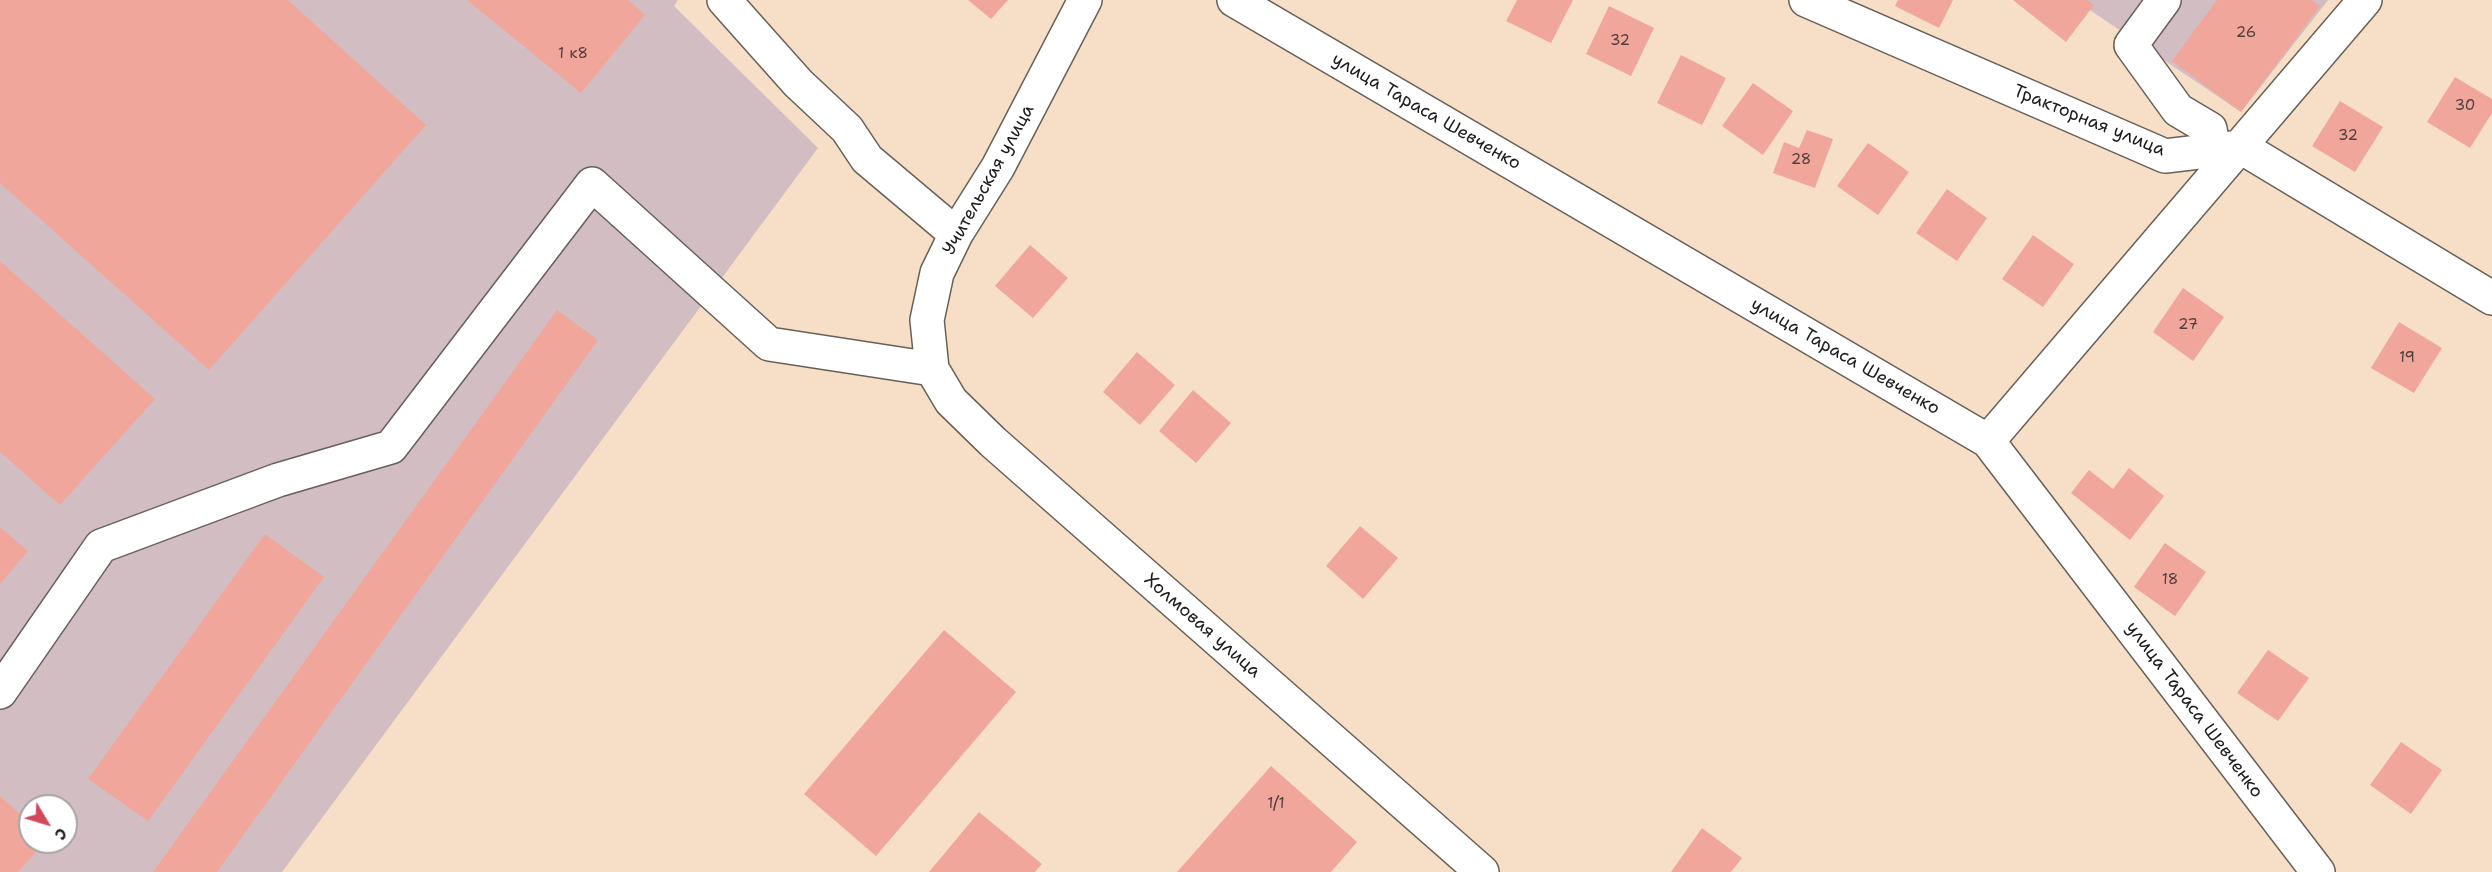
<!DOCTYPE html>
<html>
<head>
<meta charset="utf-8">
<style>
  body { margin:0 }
  #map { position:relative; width:2492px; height:872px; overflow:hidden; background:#f6dfc6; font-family:"Shantell Sans",sans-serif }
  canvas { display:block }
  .north { position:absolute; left:18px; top:794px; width:60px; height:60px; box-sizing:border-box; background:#fff; border:2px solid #a4a4a4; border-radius:50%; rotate:128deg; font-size:16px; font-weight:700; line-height:24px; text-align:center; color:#1c1c1c }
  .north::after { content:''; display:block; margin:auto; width:21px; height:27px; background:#d1495b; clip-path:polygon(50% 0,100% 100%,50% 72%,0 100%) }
</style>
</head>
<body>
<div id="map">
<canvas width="2492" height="872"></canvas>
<div class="north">С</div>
</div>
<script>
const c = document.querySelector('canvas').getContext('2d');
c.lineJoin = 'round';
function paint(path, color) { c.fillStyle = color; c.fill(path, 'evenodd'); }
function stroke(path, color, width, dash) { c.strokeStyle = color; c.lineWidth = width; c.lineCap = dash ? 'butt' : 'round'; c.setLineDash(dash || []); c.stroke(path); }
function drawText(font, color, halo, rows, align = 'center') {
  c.font = font + ' "Shantell Sans",sans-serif'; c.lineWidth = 4.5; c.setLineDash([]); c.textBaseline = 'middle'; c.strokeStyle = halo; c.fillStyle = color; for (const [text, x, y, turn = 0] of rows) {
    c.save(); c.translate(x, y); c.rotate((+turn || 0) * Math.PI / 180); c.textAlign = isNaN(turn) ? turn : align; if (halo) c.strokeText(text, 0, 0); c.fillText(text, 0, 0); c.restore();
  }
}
paint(new Path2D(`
  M0 0H678L674 6 818 148 282 872H0ZM30 806H66V842H30Z
  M2075 0H2328L2241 112Z`), '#d2bec2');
paint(new Path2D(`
  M0 0H288L426 125 209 370 0 183Z
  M467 0H628L645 15 581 93Z
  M968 0H1008L991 19Z
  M1517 0H1573L1551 43 1506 21Z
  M1898 0H1953L1939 28 1895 6Z
  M2013 0H2087L2094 5 2066 42Z
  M2217 0H2312L2320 6 2241 112 2172 61Z
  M1609 6 1654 28 1631 76 1586 54Z
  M1681 55 1726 78 1702 125 1657 103Z
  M2455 77 2492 99V113L2470 148 2427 122Z
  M1753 83 1793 111 1763 155 1722 126Z
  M2340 101 2383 127 2355 172 2312 146Z
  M1807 130 1833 139 1815 188 1773 173 1784 142 1799 148Z
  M1868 143 1909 172 1878 215 1837 186Z
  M1947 189 1987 218 1957 261 1916 233Z
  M2033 235 2074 264 2043 307 2002 279Z
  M1030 245 1068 278 1033 318 995 286Z
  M0 261 155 399 60 505 0 452Z
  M2183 288 2224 317 2193 361 2153 332Z
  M557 310 598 340 217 872H153Z
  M2399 322 2442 348 2414 393 2371 368Z
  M1137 352 1175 385 1140 425 1103 392Z
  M1193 390 1231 423 1196 463 1159 431Z
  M2129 468 2164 496 2130 540 2071 493 2089 470 2113 489Z
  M1360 526 1398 558 1363 599 1326 566Z
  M0 527 28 551 0 584Z
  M265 534 324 577 148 821 88 779Z
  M2165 543 2206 572 2175 616 2134 587Z
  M944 630 1016 692 876 856 804 794Z
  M2268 650 2309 678 2278 721 2237 693Z
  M2401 742 2442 770 2411 814 2370 785Z
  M1271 766 1357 842 1331 872H1177Z
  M0 796 30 823V842H45L18 872H0Z
  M979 812 1042 864 1035 872H929Z
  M1702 828 1742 858 1731 872H1671Z`), '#f1a69c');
const minor = new Path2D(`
  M724 0 798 83 847 129 867 159 956 234
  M1085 0 998 167 956 234 937 273 927 320 932 369 951 401 993 442 1482 872
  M1234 0 1988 441 2318 872
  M1806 0 2165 156 2241 147 2492 298
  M2164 0 2131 45 2178 110 2210 129 2214 150
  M1988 441 2365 0
  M0 692 101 546 278 480 391 447 592 184 769 344 932 369`);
stroke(minor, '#686058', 36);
stroke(minor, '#fff', 33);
drawText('15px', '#513e3c', null, [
  ["26",2246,33],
  ["32",1620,41],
  ["1 к8",573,54],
  ["30",2465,106],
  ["32",2348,136],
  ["28",1801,160],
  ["27",2188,325],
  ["19",2407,358],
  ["18",2170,580],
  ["1/1",1276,804]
]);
drawText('18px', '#1c1c1c', '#fff', [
  ["улица Тараса Шевченко",1426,112,30],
  ["Тракторная улица",2089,121,22],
  ["Учительская улица",989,180,-61],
  ["улица Тараса Шевченко",1845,357,30],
  ["Холмовая улица",1202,626,41],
  ["улица Тараса Шевченко",2194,710,53]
]);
</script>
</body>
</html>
